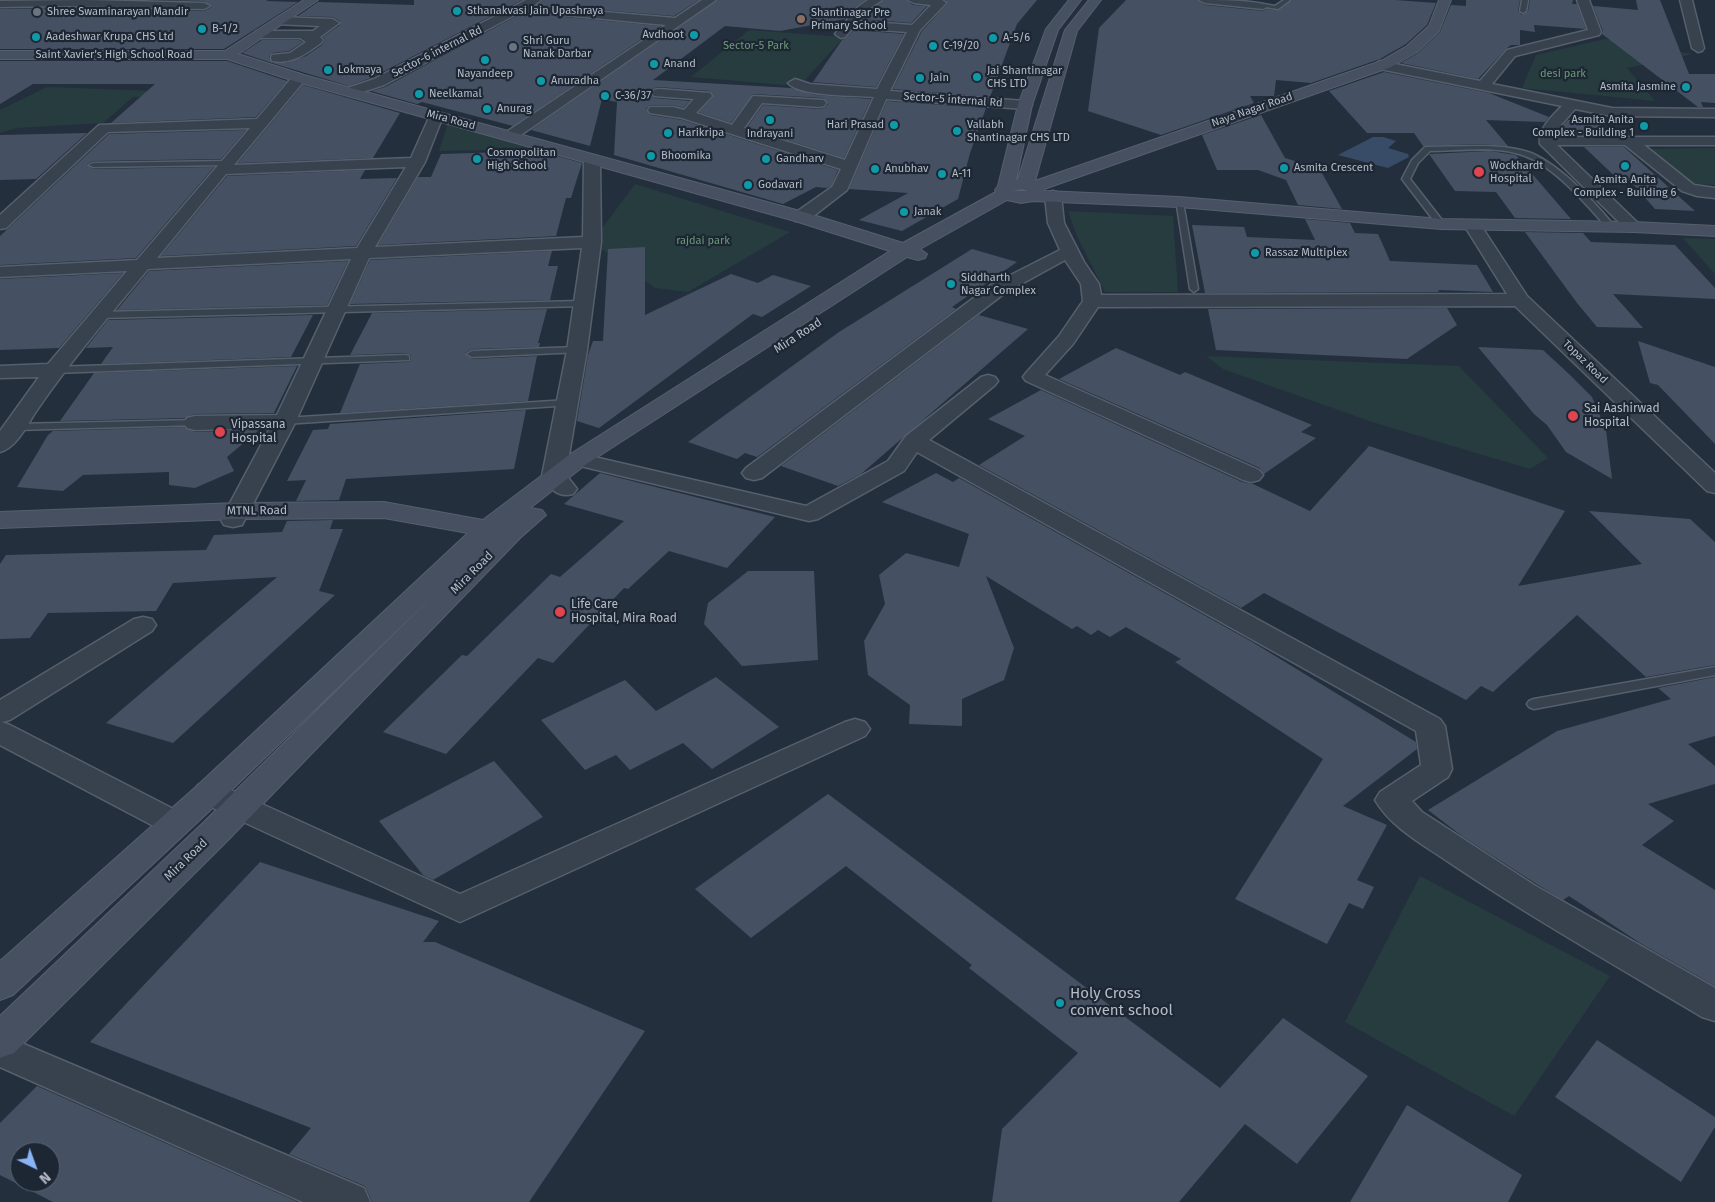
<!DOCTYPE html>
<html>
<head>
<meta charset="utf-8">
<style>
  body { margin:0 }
  #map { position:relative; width:1715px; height:1202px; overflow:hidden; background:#242f3e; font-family:"Fira Sans",sans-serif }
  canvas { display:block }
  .north { position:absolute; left:10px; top:1142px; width:50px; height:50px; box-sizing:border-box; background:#1d2633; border:1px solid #59626f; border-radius:50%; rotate:138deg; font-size:14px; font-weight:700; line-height:20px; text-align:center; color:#b4bcc9 }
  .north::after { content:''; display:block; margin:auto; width:18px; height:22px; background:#8ab4f8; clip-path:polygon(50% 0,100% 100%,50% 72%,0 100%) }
</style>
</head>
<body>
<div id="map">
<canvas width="1715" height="1202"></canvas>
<div class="north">N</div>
</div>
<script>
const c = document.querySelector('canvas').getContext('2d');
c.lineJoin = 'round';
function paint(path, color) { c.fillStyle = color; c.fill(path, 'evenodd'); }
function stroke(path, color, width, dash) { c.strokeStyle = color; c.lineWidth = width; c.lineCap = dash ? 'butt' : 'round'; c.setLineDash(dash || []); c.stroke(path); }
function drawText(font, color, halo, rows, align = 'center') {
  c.font = font + ' "Fira Sans",sans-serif'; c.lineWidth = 4.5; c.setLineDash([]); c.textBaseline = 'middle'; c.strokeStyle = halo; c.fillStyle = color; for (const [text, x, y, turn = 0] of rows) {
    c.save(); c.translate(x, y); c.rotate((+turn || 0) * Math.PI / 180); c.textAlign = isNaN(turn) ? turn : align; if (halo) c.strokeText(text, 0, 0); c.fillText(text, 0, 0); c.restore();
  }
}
paint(new Path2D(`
  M749 30 844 37 805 80 785 85 691 77Z
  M1605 39 1693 54 1627 68 1655 101 1522 88 1536 55Z
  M47 87 267 95 133 97 103 123 17 128 0 133V110Z
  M448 123 532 149 439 151Z
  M1715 148V185L1686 183 1644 149Z
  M635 184 790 232 688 292 655 288 592 242Z
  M1068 211 1173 216 1178 292H1105L1077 236Z
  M1683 238 1715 239V274Z
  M1206 356 1459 366 1548 458 1530 469 1372 422 1223 369Z
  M1420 876 1610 976 1514 1116 1345 1022Z`), '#263c3f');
paint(new Path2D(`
  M1373 137H1383L1396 141 1388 148 1408 154 1409 157 1388 168 1338 155Z`), '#394c67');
paint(new Path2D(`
  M159 0H268L266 1 298 2 224 49H0V9L65 8 204 11 212 7 204 1Z
  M414 0H522L373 77 349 86 272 63H287L306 56 322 45 325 40 323 37 340 25V21L333 17 298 16 318 2 414 5Z
  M543 0H699L674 16 538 5Z
  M718 0H865L858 5 845 19 780 31 725 26 653 80 791 88 815 95 871 99 844 158 747 127 763 105 819 109 824 108 828 104 824 98 753 94 731 123 699 112 713 97 710 91 659 87 654 88 650 92 654 98 690 101 683 108 673 105H650L646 109 650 115 682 120 838 170 831 186 827 188 816 187 783 204 614 155 617 102 602 99 590 146 531 130Z
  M884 0H906L913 5 927 6 911 23 862 19 868 11Z
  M945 0H1037L1017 24 990 97 893 89 922 31 947 4Z
  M1126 0H1197L1205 5 1263 11 1267 9 1279 10 1292 0H1395L1436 3 1427 25 1406 44 1380 59 1311 83 1276 80 1274 96H1250L1254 103 1161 135 1088 111 1099 28Z
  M1466 0H1520L1518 11 1522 15 1528 11 1530 0H1573L1572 4H1577L1586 29 1534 25 1535 32 1520 30V45H1511L1506 49 1478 79 1401 63 1418 53 1440 32 1451 5 1466 6Z
  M1636 0H1660L1689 74H1715V103L1701 102 1703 107H1698L1602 34 1603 31 1593 6 1638 10Z
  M522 13 661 26 513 126 422 102 417 104 371 91 385 87Z
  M854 30 904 34 876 87 813 82 842 40 846 38Z
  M262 40H299L303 42 289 51 272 53 269 57 272 63 242 53Z
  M0 61H227L287 81 256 117 111 123 155 84H33L0 104Z
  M1384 72 1489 93 1549 117 1545 122 1486 120 1508 146 1478 144 1423 146 1414 133H1367L1329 91Z
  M303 85 400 113 373 158 238 163Z
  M887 101 986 108 970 153 958 199 902 231 859 220 908 193 849 189Z
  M1261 115 1285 158 1311 166H1318L1342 209 1298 205 1286 180 1258 170H1217L1202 135Z
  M1568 120H1594L1611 135H1572L1562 126Z
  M246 130 221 159 93 161 87 164 93 169 214 167 136 258 0 265V236L109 134Z
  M87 133 36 179 0 180V135Z
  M1584 147H1624L1695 211 1655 209 1633 184H1623Z
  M539 151 582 163 571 198H566L556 236 378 245 418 177H431L441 154Z
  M1490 151 1516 155 1571 219 1515 218 1496 192 1455 191 1429 154Z
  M365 170 360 179 397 178 356 246 161 256 227 176Z
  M1305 219 1350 223 1355 233 1378 234 1390 261 1477 265 1493 292 1438 290 1439 292 1205 293 1192 225 1244 227 1247 237 1315 240Z
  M1525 232 1583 233 1591 242 1675 245 1715 288V299L1613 294 1643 328 1597 327 1577 303Z
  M645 247V315L731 274 758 283 773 275 811 286 762 317 753 314 599 428 577 421 588 355 593 341H603L608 249Z
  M972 249 1017 262 952 307 956 309 757 457 745 453 737 459 688 442 839 332Z
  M552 251 548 266H558L550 300 350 304 370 260Z
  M348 261 327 305 117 310 149 271Z
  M123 273 59 348 0 350V279Z
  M1447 308 1457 325 1407 359 1216 350 1208 309Z
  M547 309 538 343H540L539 347 472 349 465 353 472 359 537 356 528 401 340 413 360 364 409 362 411 360V355L406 353 350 355 372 313Z
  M313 315 291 357 101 364 113 347 86 348 108 320Z
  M979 315 1028 329 861 474 838 486 781 466Z
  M1638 341 1715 367V444L1658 385 1650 383Z
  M1478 347 1543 350 1569 374 1592 397 1606 430 1612 479 1566 452 1547 425 1534 414Z
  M1116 348 1180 375 1185 372 1312 425 1301 432 1316 438 1264 474 1260 468 1059 379Z
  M297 366 274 413 195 414 185 418 60 421 94 373Z
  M1041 390 1242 482 1253 484 1310 511 1369 446 1565 511 1518 586 1642 564 1589 511 1690 519 1715 542V665L1646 677 1577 615 1493 692 1481 686 1466 700 1264 593 1241 608 979 465 1025 436 988 419Z
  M526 410 514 469 346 479 339 500 296 501 306 480 287 481 313 430 328 429 330 424Z
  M184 427 195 432 259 430 227 457 234 471 195 488 169 485V472L83 475 63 491 17 487 48 435 53 431Z
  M600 473 775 517 727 568 669 551 628 589 624 588 553 663 538 658 446 754 383 732 462 655 467 656 551 574 560 577 624 521 564 504Z
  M936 473 953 482 959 478 1254 643 1416 742 1417 749 1343 806 1387 825 1357 880 1374 887 1363 909 1349 903 1327 944 1235 899 1323 759 1175 662 1181 659 1126 627 1110 637 1098 630 1091 635 1077 626 1072 629 986 576 1014 648 1004 680 962 699V726L909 724 910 705 868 675 864 641 885 604 879 575 906 553 959 567 969 534 882 502Z
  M333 520 330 529H343L319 591 335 595 173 743 106 723 277 577 173 583 156 611 48 613 30 638 0 639V564L6 555 206 550 214 535 282 532 287 521Z
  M748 571H814L818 660 742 666 704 624 708 603Z
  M716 677 779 727 712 769 683 743 630 770 616 755 585 770 541 720 625 680 656 711Z
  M1715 677V736L1688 744 1715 766V784L1648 804 1674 821 1642 845 1715 890V986L1640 943 1569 896 1563 900 1535 883 1462 836 1428 810 1557 731 1671 699 1658 688Z
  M494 761 543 817 433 880 423 875 379 821Z
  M828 794 1220 1088 1283 1018 1368 1076 1297 1164 1245 1124 1179 1202H992L1002 1129 1078 1053 969 968 972 965 846 866 751 938 695 889Z
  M260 862 439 921 423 942H435L645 1031 529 1202H372L365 1186 289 1154 311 1128 90 1042Z
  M1597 1040 1715 1117V1127L1681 1182 1555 1097Z
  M37 1086 298 1202H53L0 1175V1123ZM20 1152H50V1182H20Z
  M1407 1105 1522 1175 1508 1202H1350Z`), '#455162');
const lane = new Path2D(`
  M1284 0H1290L1278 9 1260 6 1263 4 1275 6Z
  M1522 0H1528L1526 11 1523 13 1520 11Z
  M1478 146C1495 146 1515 147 1531 153 1560 165 1596 203 1615 227L1608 229C1587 205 1555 167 1525 156 1496 145 1460 151 1430 151L1418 163 1410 179 1445 224 1438 226 1402 179 1412 160 1425 147Z
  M227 161 231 163 230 165 93 167 89 165 93 163Z
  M1176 200 1183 202 1198 289 1194 292 1190 289Z
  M582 301 585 302V306L100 318 95 315 100 312Z
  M577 347 582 350 580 352 472 357 467 354 472 351Z
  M406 355 409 356V360L54 373 49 370 54 367Z
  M568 400 573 403 572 405 285 424 280 421 285 418Z
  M195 420 200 423 199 425 15 430 10 427 15 424Z
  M1715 667V675L1534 709 1529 707 1527 704 1529 701 1534 699Z`);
const street = new Path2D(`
  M85 0 204 3 210 6 204 9 65 6 0 7V1Z
  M526 0H541L533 6 675 18 702 0H716L515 139H505L503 136 505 133 666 25 522 11 384 85 350 96 343 92 345 89 374 79Z
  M868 0H882L867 10 858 21 912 25 931 5 914 3 908 0H942L946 3 920 30 890 91 1025 101 1032 105 1025 109 886 99 847 190 807 221H795L793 217 795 213 832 187 841 169 682 118 650 113 648 110 650 107H673L684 110 694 99 654 96 652 93 654 90 659 89 710 93 712 96 696 113 732 125 753 96 824 100 826 103 824 106 819 107 762 103 744 128 845 160 874 97C855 95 800 97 788 83L795 79 810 84 877 89 907 32 853 28 845 37 841 38 835 34 859 6Z
  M1199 0C1214 0 1259 0 1269 6L1263 9 1205 3Z
  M1577 0H1589L1601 32 1599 35 1515 56 1492 84 1612 108 1715 109V117L1612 116 1575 109 1560 126 1555 137H1715V145H1644L1694 185 1715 188V198L1697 196 1682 191 1625 145H1557L1642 227 1640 231H1628L1540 144C1538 129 1552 116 1562 106L1380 69 1374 65 1380 61 1480 81 1507 50 1588 30Z
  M1680 0H1692L1704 48 1702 51 1698 52 1692 48Z
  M279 17 333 19 339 23 320 37 323 40 321 43C307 53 292 65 272 61L271 58 272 55 290 53 306 42 300 38H260L256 37 254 34 256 31H313L320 26 275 24 273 21Z
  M299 74 306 78 304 81 234 165 411 158 431 113H441L443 116 425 162 375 247 583 237 584 159 587 156H597L600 159 601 242 587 350 569 455 577 453 806 506 888 461 906 436 981 377 988 375 995 377 998 381 995 385 929 440 1440 719 1445 726 1452 769 1448 777 1412 801 1422 812 1534 885 1715 988V1021L1702 1017C1618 967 1534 919 1453 865 1426 846 1392 829 1375 800L1380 792 1421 765 1416 731 917 452 904 471 818 519 809 521 568 463 566 475 577 489 573 494C557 498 551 489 542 476L567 350 582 248 369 258 296 421 242 525 233 527 224 525 221 520 270 428 195 430 187 428 184 423 187 418 195 416 277 415 351 259 148 269C109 316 69 363 35 413 26 427 16 448 0 452V431L39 377 0 378V366L48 364 127 271 0 277V267L137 260 250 128 108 132 6 228 0 229V215L99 125 257 119 294 75ZM406 167 357 248 157 258 226 174Z
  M1053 191 1059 193 1061 196 1064 223 1084 262 1099 284 1101 295 1507 294 1464 225 1466 221H1478L1527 296 1715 473V493L1707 491 1515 306 1098 307 1073 344 1045 375 1259 470 1263 475 1259 480 1251 482 1243 480 1026 381 1023 377 1026 373 1059 336 1083 301 1081 284 1065 260 1005 293 762 478 754 480 746 478 742 473 746 468 991 285 1060 250 1048 223 1045 196 1047 193Z
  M143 617 152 619 156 625 152 631 10 720 2 722 10 725 185 815 190 823 185 831 174 835 163 831 0 745V700L134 619Z
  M855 719 865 722 870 729 865 736 460 922 198 801 193 793 198 785 209 782 220 785 460 894 845 722Z
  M0 1034 364 1188 370 1202H303L0 1067Z`);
const secondary = new Path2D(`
  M304 0H318L238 54 304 75 807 213 903 243 996 192 995 190 998 186 1018 105 1046 29 1069 0H1081L1058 30 1032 105 1016 180 1018 179 1065 30 1089 0H1101L1077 31 1035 181 1381 61 1407 46 1429 26 1439 0H1451L1439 31 1417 52 1391 67 1044 189 1045 191 1179 197 1441 219 1634 222 1715 226V236L1634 232 1441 229 1179 207 1033 201 1021 203 1007 200 920 249 927 254 925 258 918 260 907 257 585 465 530 508 542 510 546 515 520 538 228 840 14 1053 0 1058V1016L204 822 444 585 220 801 13 995 0 1000V961L198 785 468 533 384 518 238 519 0 528V512L238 503 384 502 483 520 569 455 890 251 795 221 294 81 227 59H0V51H225ZM1022 189 1028 191H1012Z`);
stroke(lane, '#565f6c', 3);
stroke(street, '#565f6c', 3);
stroke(secondary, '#565f6c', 2);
paint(lane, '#38414e');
paint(street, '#38414e');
paint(secondary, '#465061');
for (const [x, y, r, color] of [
  [457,11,5,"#0f9aa8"],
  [37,12,5,"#6b7280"],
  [801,19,5,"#8d6e63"],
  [202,29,5,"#0f9aa8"],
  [694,35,5,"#0f9aa8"],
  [36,37,5,"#0f9aa8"],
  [993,38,5,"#0f9aa8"],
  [933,46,5,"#0f9aa8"],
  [513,47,5,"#6b7280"],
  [485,60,5,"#0f9aa8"],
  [654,64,5,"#0f9aa8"],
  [328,70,5,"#0f9aa8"],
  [977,77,5,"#0f9aa8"],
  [920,78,5,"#0f9aa8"],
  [541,81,5,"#0f9aa8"],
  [1686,87,5,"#0f9aa8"],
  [419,94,5,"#0f9aa8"],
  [605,96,5,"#0f9aa8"],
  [487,109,5,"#0f9aa8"],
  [770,120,5,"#0f9aa8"],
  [894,125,5,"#0f9aa8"],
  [1644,126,5,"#0f9aa8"],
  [957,131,5,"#0f9aa8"],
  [668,133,5,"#0f9aa8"],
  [651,156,5,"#0f9aa8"],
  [477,159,5,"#0f9aa8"],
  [766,159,5,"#0f9aa8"],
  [1625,166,5,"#0f9aa8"],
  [1284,168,5,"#0f9aa8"],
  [875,169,5,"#0f9aa8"],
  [1479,172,6,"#e0444e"],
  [942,174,5,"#0f9aa8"],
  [748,185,5,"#0f9aa8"],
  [904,212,5,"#0f9aa8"],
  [1255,253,5,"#0f9aa8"],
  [951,284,5,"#0f9aa8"],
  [1573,416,6,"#e0444e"],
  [220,432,6,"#e0444e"],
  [560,612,6,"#e0444e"],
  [1060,1003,5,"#0f9aa8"]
]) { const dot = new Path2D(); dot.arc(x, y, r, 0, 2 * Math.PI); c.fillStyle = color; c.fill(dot); stroke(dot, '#1d2633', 2); }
drawText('11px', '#b4bcc9', '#1d2633', [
  ["Sthanakvasi Jain Upashraya",467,11],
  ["Shree Swaminarayan Mandir",47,12],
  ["Shantinagar Pre",811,13],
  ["Primary School",811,26],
  ["B-1/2",212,29],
  ["Avdhoot",684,35,"right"],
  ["Aadeshwar Krupa CHS Ltd",46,37],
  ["A-5/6",1003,38],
  ["Shri Guru",523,41],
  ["Nanak Darbar",523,54],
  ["C-19/20",943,46],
  ["Anand",664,64],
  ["Lokmaya",338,70],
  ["Jai Shantinagar",987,71],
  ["CHS LTD",987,84],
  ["Nayandeep",485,74,"center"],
  ["Jain",930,78],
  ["Anuradha",551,81],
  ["Asmita Jasmine",1676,87,"right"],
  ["Neelkamal",429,94],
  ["C-36/37",615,96],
  ["Anurag",497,109],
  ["Asmita Anita",1634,120,"right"],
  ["Complex - Building 1",1634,133,"right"],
  ["Hari Prasad",884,125,"right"],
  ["Vallabh",967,125],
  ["Shantinagar CHS LTD",967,138],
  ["Harikripa",678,133],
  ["Indrayani",770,134,"center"],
  ["Cosmopolitan",487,153],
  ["High School",487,166],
  ["Bhoomika",661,156],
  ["Gandharv",776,159],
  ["Wockhardt",1490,166],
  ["Hospital",1490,179],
  ["Asmita Crescent",1294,168],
  ["Anubhav",885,169],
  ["A-11",952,174],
  ["Asmita Anita",1625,180,"center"],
  ["Complex - Building 6",1625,193,"center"],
  ["Godavari",758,185],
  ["Janak",914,212],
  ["Rassaz Multiplex",1265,253],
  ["Siddharth",961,278],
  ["Nagar Complex",961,291]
], 'left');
drawText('11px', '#6b9a76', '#1d2633', [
  ["Sector-5 Park",756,46],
  ["desi park",1563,74],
  ["rajdai park",703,241]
]);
drawText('11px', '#b4bcc9', '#1d2633', [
  ["Sector-6 internal Rd",437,52,-27],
  ["Saint Xavier's High School Road",114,55],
  ["Sector-5 internal Rd",953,100,4],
  ["Naya Nagar Road",1252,110,-19],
  ["Mira Road",451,120,15],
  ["Topaz Road",1585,362,44]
]);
drawText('12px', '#b4bcc9', '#1d2633', [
  ["Mira Road",798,336,-33],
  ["MTNL Road",257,511,-1],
  ["Mira Road",472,573,-45],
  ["Mira Road",186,860,-44]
]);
drawText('12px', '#b4bcc9', '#1d2633', [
  ["Sai Aashirwad",1584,409],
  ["Hospital",1584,423],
  ["Vipassana",231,425],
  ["Hospital",231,439],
  ["Life Care",571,605],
  ["Hospital, Mira Road",571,619]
], 'left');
drawText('15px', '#b4bcc9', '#1d2633', [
  ["Holy Cross",1070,994],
  ["convent school",1070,1011]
], 'left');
</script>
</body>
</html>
